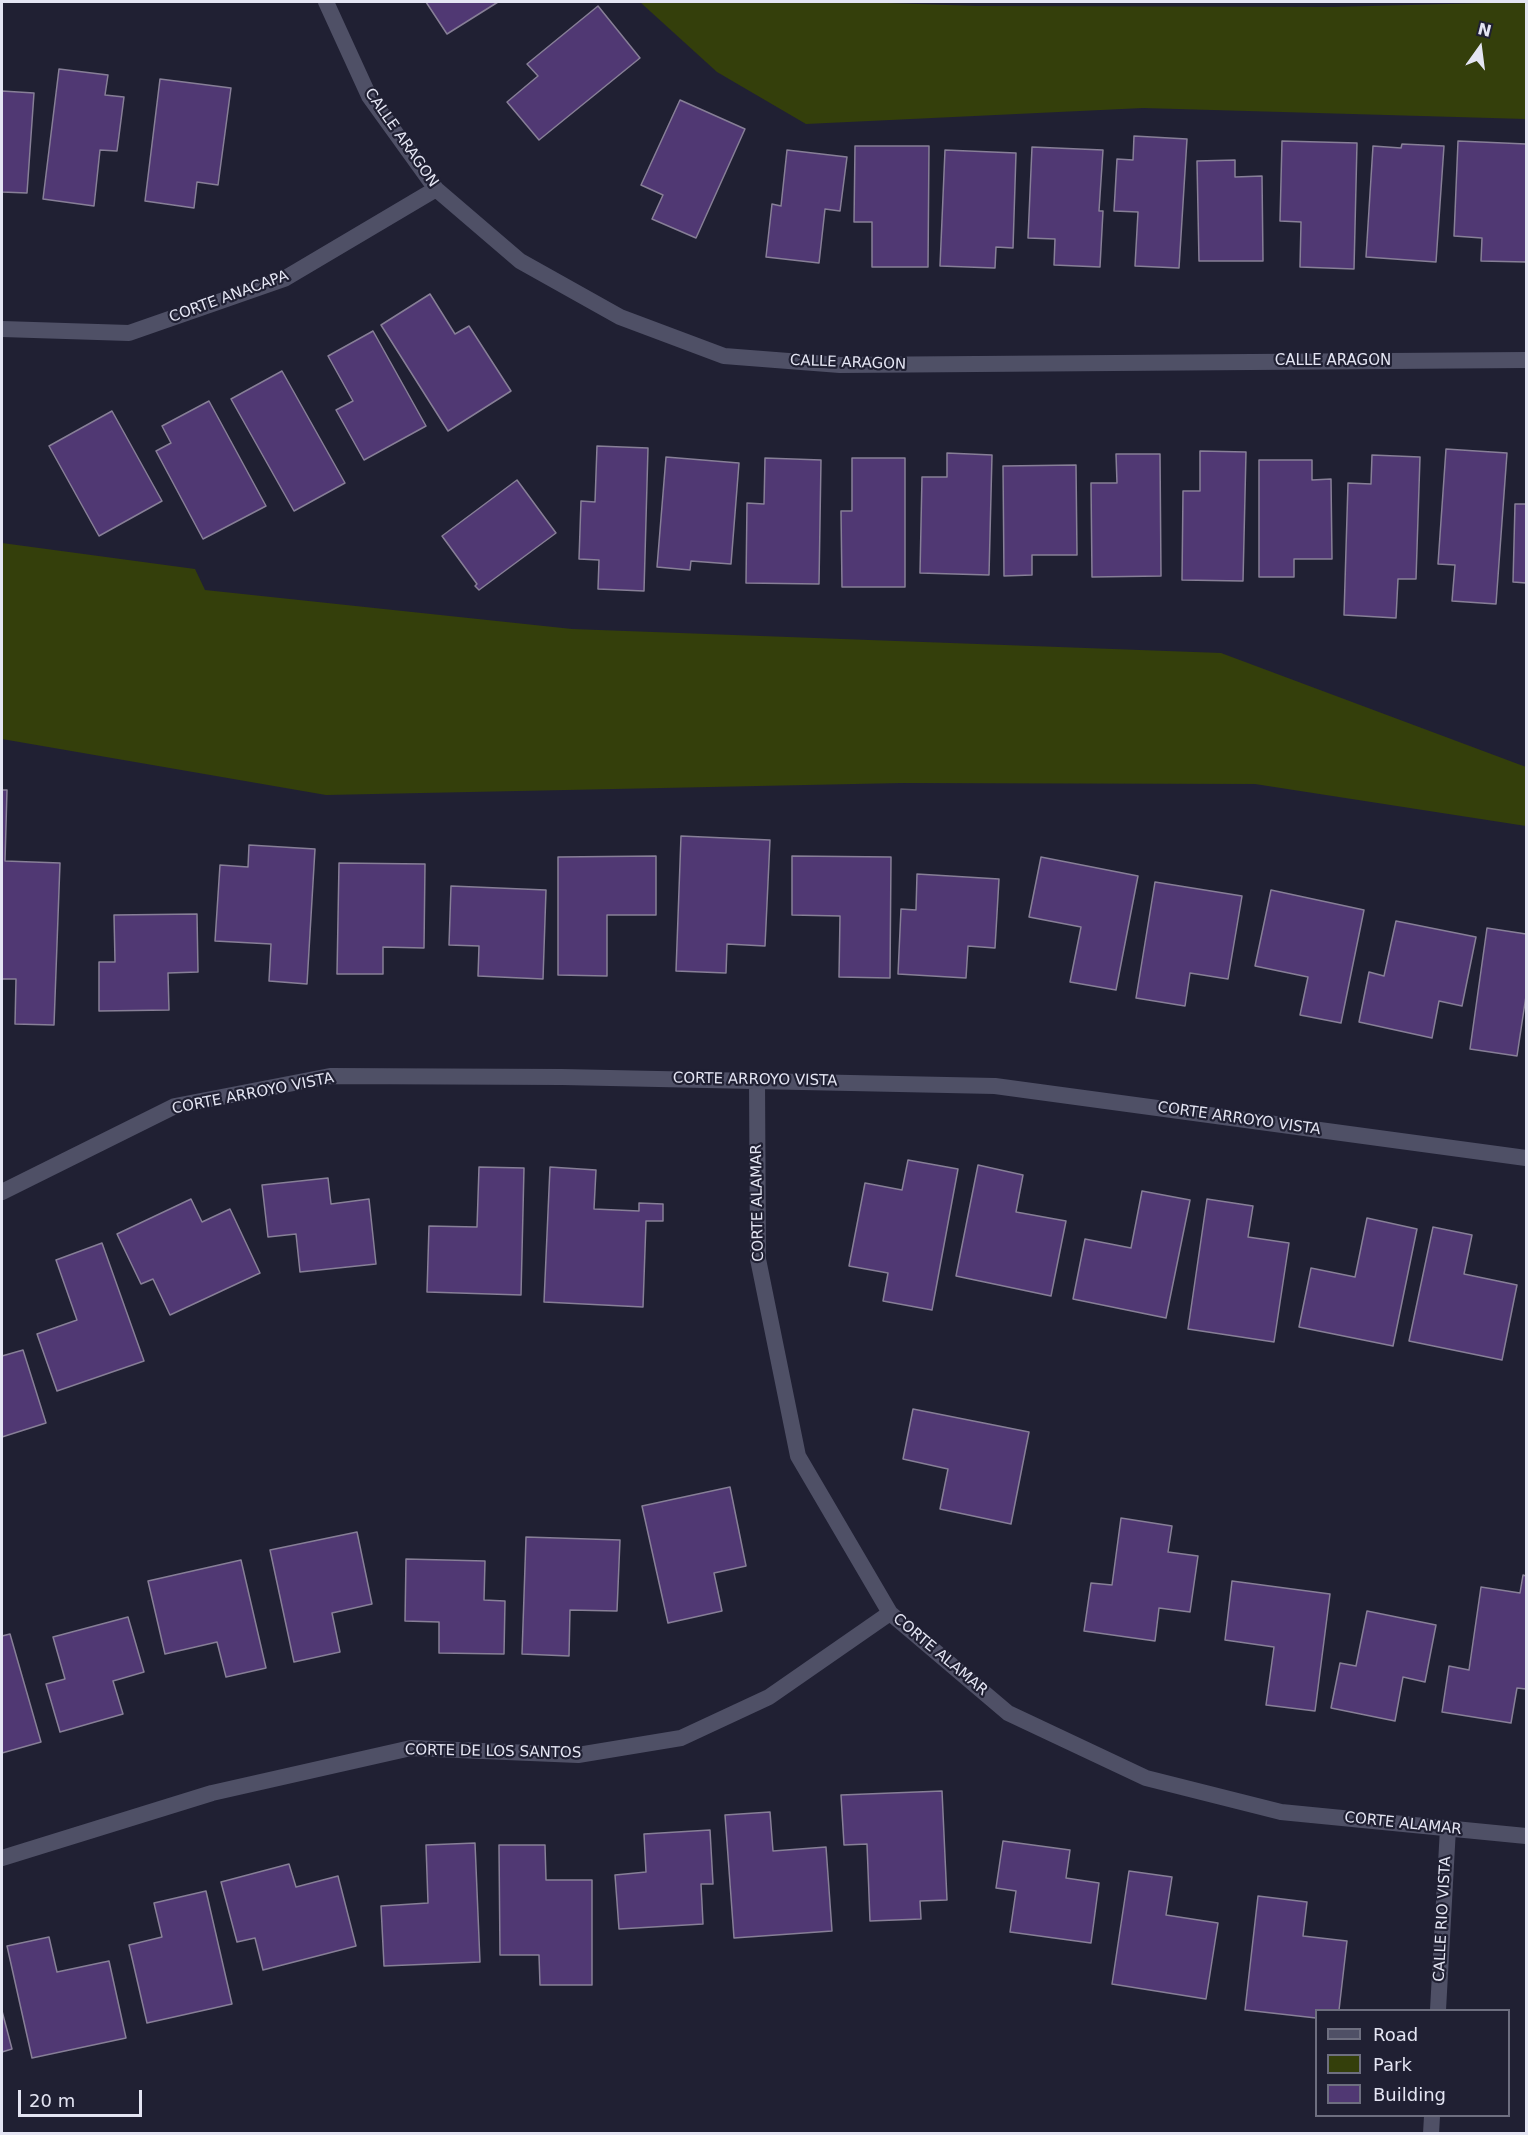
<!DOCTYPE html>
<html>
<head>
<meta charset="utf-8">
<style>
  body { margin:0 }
  #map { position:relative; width:1528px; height:2135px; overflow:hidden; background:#202033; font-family:"DejaVu Sans",sans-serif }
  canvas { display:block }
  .frame { position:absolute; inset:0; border:3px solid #e4e5f3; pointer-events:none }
  .legend { position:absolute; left:1315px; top:2009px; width:195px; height:108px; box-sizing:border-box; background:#202033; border:2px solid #6e6f80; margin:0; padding:8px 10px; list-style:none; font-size:18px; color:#e4e5f3 }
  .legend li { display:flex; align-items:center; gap:12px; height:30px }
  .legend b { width:30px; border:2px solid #6e6f80 }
  .north { position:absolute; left:1450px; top:18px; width:60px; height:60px; -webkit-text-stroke:4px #202033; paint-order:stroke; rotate:14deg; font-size:16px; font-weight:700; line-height:24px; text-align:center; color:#e4e5f3 }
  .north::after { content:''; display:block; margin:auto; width:21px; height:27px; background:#e4e5f3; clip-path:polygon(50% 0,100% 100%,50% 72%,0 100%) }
  .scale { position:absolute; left:18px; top:2090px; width:124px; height:27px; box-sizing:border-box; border:3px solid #e4e5f3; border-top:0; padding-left:8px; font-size:18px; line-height:21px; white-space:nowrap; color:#e4e5f3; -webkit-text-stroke:4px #202033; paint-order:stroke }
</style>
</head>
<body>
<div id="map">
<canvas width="1528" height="2135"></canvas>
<div class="frame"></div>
<ul class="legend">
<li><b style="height:8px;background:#4f5066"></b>Road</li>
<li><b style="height:16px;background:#343f0b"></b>Park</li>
<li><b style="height:16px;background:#503873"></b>Building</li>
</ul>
<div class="north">N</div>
<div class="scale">20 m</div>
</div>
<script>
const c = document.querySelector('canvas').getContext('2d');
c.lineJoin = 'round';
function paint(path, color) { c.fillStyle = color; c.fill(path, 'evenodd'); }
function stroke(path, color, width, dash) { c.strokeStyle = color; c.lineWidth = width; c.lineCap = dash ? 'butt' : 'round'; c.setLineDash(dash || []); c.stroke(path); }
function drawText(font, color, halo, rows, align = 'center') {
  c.font = font + ' "DejaVu Sans",sans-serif'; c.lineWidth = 4.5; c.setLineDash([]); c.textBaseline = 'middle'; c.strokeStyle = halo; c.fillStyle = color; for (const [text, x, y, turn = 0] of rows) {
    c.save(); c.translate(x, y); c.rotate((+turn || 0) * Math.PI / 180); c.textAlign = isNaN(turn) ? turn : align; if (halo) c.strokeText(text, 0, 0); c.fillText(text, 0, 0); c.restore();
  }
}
paint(new Path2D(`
  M640 2H858L977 6 1332 7 1526 2V119L1143 108 806 124 717 72Z
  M2 543 195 569 205 590 572 629 1221 653 1526 767V826L1255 784 902 783 326 795 2 739Z`), '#343f0b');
const building = new Path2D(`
  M426 2H498L447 34Z
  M598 6 640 58 539 140 507 102 538 76 527 64Z
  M59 69 108 75 105 95 124 97 117 151 100 150 94 206 43 199Z
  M160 79 231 88 218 185 197 182 194 208 145 201Z
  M2 91 34 93 27 193 2 192Z
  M680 100 745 129 696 238 652 219 663 195 641 185Z
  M1134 136 1187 139 1179 268 1135 266 1138 212 1114 211 1117 159 1133 160Z
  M1282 141 1357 143 1354 269 1300 267 1301 222 1280 221Z
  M1458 141 1526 144V262L1481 261 1482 238 1454 236Z
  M1402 144 1444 146 1436 262 1366 257 1373 146 1401 148Z
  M855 146H929L928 267H872V222H854Z
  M1032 147 1103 150 1099 211H1103L1100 267 1054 265 1055 239 1028 238Z
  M787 150 847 157 840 211 825 209 819 263 766 257 772 204 781 206Z
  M945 150 1016 153 1013 248 996 247 995 268 940 266Z
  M1235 160V177L1262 176 1263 261H1199L1197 161Z
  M430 294 455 334 469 326 511 391 448 431 381 325Z
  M373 331 426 426 364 460 336 410 353 401 328 356Z
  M282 371 345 483 294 511 231 399Z
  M209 401 266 506 203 539 156 451 171 443 162 426Z
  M112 411 162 501 99 536 49 446Z
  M597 446 648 448 644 591 598 589 599 560 579 559 581 501 595 502Z
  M1446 449 1507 453 1496 604 1452 601 1455 565 1438 564Z
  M1200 451 1246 452 1243 581 1182 580 1183 491H1200Z
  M947 453 992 455 989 575 920 573 922 477H947Z
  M1116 454H1160L1161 576 1092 577 1091 483H1117Z
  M1372 455 1420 457 1416 579H1398L1396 618 1344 615 1348 483 1371 484Z
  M666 457 739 463 731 564 691 561 690 570 657 567Z
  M765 458 821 460 819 584 746 583 747 503 764 504Z
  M852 458H905V587H842L841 511H852Z
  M1259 460H1312V480L1331 479 1332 559H1294V577H1259Z
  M1076 465 1077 555H1032V575L1004 576 1003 466Z
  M517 480 556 533 479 590 475 586 477 584 442 536Z
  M1515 504H1526V583L1513 582Z
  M2 790H7L5 861 60 863 54 1025 15 1024 16 979H2Z
  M681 836 770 840 765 946 727 944 726 973 676 971Z
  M249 845 315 849 307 984 269 981 271 944 215 941 220 865 248 867Z
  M656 856V915H607V976L558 975V857Z
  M792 856 891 857 890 978 839 977 840 916 792 915Z
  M1041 857 1138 876 1116 990 1070 982 1081 927 1029 917Z
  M339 863 425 864 424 948 383 947V974H337Z
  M917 874 999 879 995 948 968 946 966 978 898 974 901 909 916 910Z
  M1155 882 1242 896 1228 979 1190 973 1185 1006 1136 998Z
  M451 886 546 890 543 979 478 976 479 946 449 945Z
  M1271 890 1364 910 1341 1023 1300 1015 1308 977 1255 966Z
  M197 914 198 972 168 973 169 1010 99 1011V962H115L114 915Z
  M1396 921 1476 937 1462 1006 1439 1001 1432 1038 1359 1022 1369 972 1384 976Z
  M1487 928 1526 934V996L1517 1056 1470 1049Z
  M908 1160 958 1169 932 1310 883 1301 888 1273 849 1266 865 1183 902 1190Z
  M978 1165 1023 1175 1016 1212 1066 1221 1051 1296 956 1276Z
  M479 1167 524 1168 521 1295 427 1292 429 1226 477 1227Z
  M550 1167 596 1170 594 1209 639 1211V1203L663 1204V1221H646L643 1307 544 1302Z
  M328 1178 331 1204 369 1199 376 1264 300 1272 296 1234 268 1237 262 1185Z
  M1142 1191 1190 1200 1166 1318 1073 1299 1085 1239 1131 1248Z
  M191 1199 202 1222 230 1209 260 1273 170 1315 153 1279 141 1284 117 1234Z
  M1207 1199 1253 1206 1248 1237 1289 1243 1274 1342 1188 1329Z
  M1367 1218 1417 1229 1393 1346 1299 1327 1311 1268 1355 1277Z
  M1433 1227 1472 1235 1464 1274 1517 1285 1502 1360 1409 1341Z
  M102 1243 144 1361 57 1391 37 1334 77 1320 56 1260Z
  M23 1350 46 1423 2 1437V1356Z
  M913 1409 1029 1432 1011 1524 940 1509 948 1469 903 1459Z
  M730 1487 746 1566 714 1573 722 1611 668 1623 642 1506Z
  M1121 1518 1172 1526 1168 1552 1198 1556 1190 1612 1159 1608 1155 1641 1084 1631 1091 1583 1112 1585Z
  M357 1532 372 1604 332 1613 340 1652 294 1662 270 1550Z
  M526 1537 620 1540 617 1611 570 1610 569 1656 522 1654Z
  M406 1559 485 1561 484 1600 505 1601 504 1654 439 1653V1622L405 1621Z
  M241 1560 266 1668 226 1677 217 1642 165 1654 148 1581Z
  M1523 1575 1526 1576V1689L1517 1688 1511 1723 1442 1712 1449 1666 1469 1670 1481 1587 1520 1593Z
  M1232 1581 1330 1594 1315 1711 1266 1705 1274 1647 1225 1640Z
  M1367 1611 1436 1625 1425 1682 1403 1677 1395 1721 1331 1708 1340 1663 1356 1666Z
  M128 1617 144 1672 113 1681 123 1714 60 1732 46 1684 65 1679 53 1637Z
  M10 1634 41 1742 2 1753V1636Z
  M942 1791 947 1900 920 1901 921 1919 870 1921 867 1844 844 1845 841 1795Z
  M770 1812 773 1851 826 1847 832 1931 734 1938 725 1815Z
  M710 1830 713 1884H701L703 1924 619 1929 615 1875 646 1872 644 1834Z
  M1003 1841 1070 1850 1066 1878 1099 1883 1091 1943 1010 1932 1016 1891 996 1888Z
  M475 1843 480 1962 384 1966 381 1906 428 1903 426 1845Z
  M499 1845H545L546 1880H592V1985H540L539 1955H500Z
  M289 1864 296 1887 338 1876 356 1946 263 1970 255 1938 237 1942 221 1882Z
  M1129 1871 1172 1877 1166 1915 1218 1923 1206 1999 1112 1984Z
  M206 1891 232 2004 147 2023 129 1945 162 1937 154 1903Z
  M1258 1896 1307 1902 1303 1936 1347 1941 1339 2010H1316V2018L1245 2010Z
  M49 1937 57 1972 109 1961 126 2038 32 2058 7 1946Z
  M2 2011 12 2049 2 2052Z`);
paint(building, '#503873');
stroke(building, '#877f97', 1.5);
stroke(new Path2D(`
  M326 2 369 96 436 189 520 261 620 317 724 356 840 365 1526 360
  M2 329 129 333 284 279 436 189
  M757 1080 758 1259 798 1456 890 1613 1008 1713 1146 1778 1281 1812 1526 1836
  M2 1192 175 1106 330 1076 562 1077 995 1086 1526 1158
  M2 1858 212 1793 411 1748 578 1755 681 1738 769 1697 890 1613
  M1438 2010 1448 1828
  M1431 2134 1432 2116`), '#4f5066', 16);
drawText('15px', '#e4e5f3', '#202033', [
  ["CALLE ARAGON",401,138,55],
  ["CORTE ANACAPA",229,297,-20],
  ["CALLE ARAGON",1333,361],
  ["CALLE ARAGON",848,363,2],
  ["CORTE ARROYO VISTA",755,1080,1],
  ["CORTE ARROYO VISTA",253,1094,-11],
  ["CORTE ARROYO VISTA",1239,1119,8],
  ["CORTE ALAMAR",758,1203,-91],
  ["CORTE ALAMAR",940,1655,40],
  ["CORTE DE LOS SANTOS",493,1752,1],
  ["CORTE ALAMAR",1403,1824,6],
  ["CALLE RIO VISTA",1443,1919,-87]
]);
</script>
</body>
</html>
